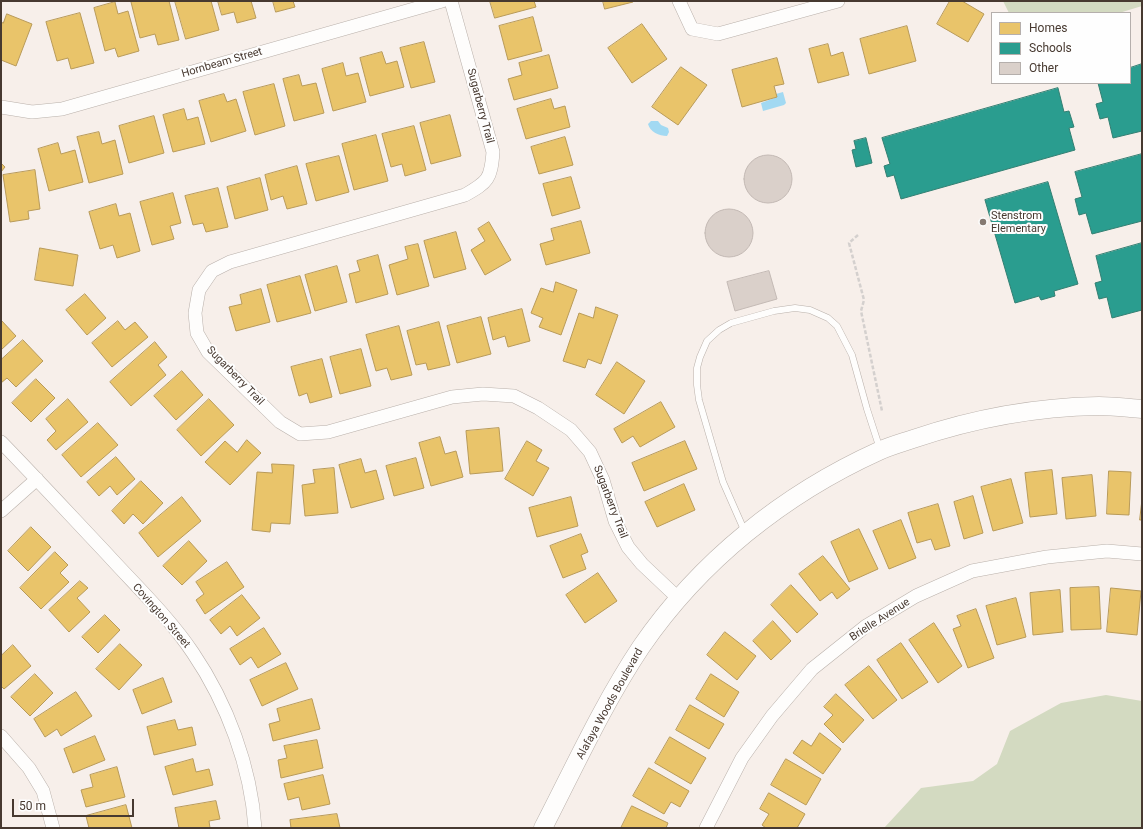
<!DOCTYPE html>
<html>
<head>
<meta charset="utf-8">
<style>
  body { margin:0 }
  #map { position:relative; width:1143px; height:829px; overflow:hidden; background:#f7efea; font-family:Roboto,sans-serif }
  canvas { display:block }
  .frame { position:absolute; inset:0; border:2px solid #473930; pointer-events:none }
  .legend { position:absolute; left:991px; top:12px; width:140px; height:72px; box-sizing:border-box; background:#fefefe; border:1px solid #b5afac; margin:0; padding:5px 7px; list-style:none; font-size:12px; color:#473930 }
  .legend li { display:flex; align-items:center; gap:8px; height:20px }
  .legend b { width:20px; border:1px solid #b5afac }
  .scale { position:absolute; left:12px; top:799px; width:122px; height:18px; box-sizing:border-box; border:2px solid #473930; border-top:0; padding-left:5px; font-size:12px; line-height:14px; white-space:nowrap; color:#473930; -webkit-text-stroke:3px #fefefe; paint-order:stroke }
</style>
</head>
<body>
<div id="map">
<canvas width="1143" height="829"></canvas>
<div class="frame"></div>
<ul class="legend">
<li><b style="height:11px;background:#e9c46a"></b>Homes</li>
<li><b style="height:11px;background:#2a9d8f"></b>Schools</li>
<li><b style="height:11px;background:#dad0ca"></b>Other</li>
</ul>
<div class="scale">50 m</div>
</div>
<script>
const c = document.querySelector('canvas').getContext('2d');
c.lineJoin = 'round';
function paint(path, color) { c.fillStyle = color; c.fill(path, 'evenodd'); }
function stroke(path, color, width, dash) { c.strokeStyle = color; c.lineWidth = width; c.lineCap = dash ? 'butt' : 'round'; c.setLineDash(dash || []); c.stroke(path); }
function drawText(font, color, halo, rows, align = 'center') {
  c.font = font + ' Roboto,sans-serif'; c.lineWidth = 4; c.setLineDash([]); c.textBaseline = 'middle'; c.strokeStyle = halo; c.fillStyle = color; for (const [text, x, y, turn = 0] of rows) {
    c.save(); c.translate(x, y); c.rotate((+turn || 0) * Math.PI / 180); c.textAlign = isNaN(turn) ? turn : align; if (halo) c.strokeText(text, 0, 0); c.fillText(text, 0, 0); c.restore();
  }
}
paint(new Path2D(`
  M1003 1H1142V6L1119 13H1009Z
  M1106 695 1142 701V828H884L921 788 973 781 997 764 1010 731 1061 703Z`), '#d3dac1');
paint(new Path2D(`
  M783 92 786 103 784 105 763 111 761 103 777 97 776 94Z
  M651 121H658L661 125 668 128 669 132 667 136C659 136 650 132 648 124Z`), '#a2d9f2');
const homes = new Path2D(`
  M135 1H169L179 40 158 45 155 34 140 38 131 2Z
  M175 1H211L219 30 186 39Z
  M218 1H251L256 18 237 23 234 12 222 15Z
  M273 1H293L295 7 276 12Z
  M490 1H534L536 7 495 18Z
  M603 1H633V2L605 9Z
  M950 1H962L984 14 968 42 937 24Z
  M115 2 118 14 128 11 139 51 118 57 115 48 105 51 94 8Z
  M80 13 94 63 71 69 68 58 57 61 46 22Z
  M7 14 32 24 16 66 1 60V22L3 23Z
  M533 17 542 51 508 60 499 26Z
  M642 24 667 59 632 83 608 48Z
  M907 26 916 61 869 74 860 39Z
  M424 42 435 82 411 88 400 48Z
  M828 44 831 56 843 52 849 75 818 83 809 49Z
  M382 52 386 64 397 61 404 87 370 96 360 58Z
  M549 55 558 88 514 100 508 79 522 75 519 63Z
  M777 58 784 84 774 86 777 97 742 107 732 70Z
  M343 63 346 76 358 73 366 102 333 111 322 69Z
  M681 67 707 85 678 125 652 107Z
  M299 75 302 86 316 83 324 113 294 121 283 79Z
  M274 84 285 126 255 135 243 92Z
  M224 94 227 102 236 99 246 131 211 142 199 101Z
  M551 99 554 109 565 106 570 127 526 139 517 109Z
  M184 109 187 120 198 117 205 144 173 152 163 115Z
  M450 115 461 156 431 164 420 123Z
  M154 116 164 153 129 163 119 126Z
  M414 126 426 170 405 176 402 164 391 167 382 134Z
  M99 132 102 144 115 140 123 174 89 183 77 137Z
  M376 135 388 181 354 190 342 144Z
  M565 137 573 165 539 174 531 147Z
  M58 143 61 154 75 150 83 182 49 191 38 149Z
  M339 156 349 192 316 201 306 164Z
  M1 163 5 167 1 172Z
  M297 166 307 204 287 209 283 196 271 200 265 175Z
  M35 170 40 209 28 211 29 219 10 222 3 175Z
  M571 177 580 208 552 216 543 184Z
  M260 178 268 210 235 219 227 187Z
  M218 188 228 227 206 232 203 223 193 225 185 196Z
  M173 193 181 223 170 226 174 239 152 245 140 202Z
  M116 204 119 216 130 213 140 251 117 258 113 245 100 249 89 212Z
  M581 221 590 253 546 265 540 244 554 240 551 229Z
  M489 222 511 260 485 275 471 250 485 241 478 229Z
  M456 232 466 269 434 278 424 241Z
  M418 244 429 286 397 295 389 265 408 259 405 247Z
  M40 248 78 255 73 286 35 280Z
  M378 255 388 294 356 303 349 274 360 271 357 261Z
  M337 266 347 302 315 311 305 275Z
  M300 276 311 313 277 322 267 285Z
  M556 282 577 290 561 335 539 327 543 318 531 313 541 288 553 292Z
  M261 289 270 322 236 331 229 307 242 304 240 295Z
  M85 294 106 318 87 335 66 310Z
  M596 307 618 315 601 364 588 359 585 368 563 361 579 313 593 318Z
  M522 309 530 341 508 347 505 336 493 340 488 318Z
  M481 317 491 354 457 363 447 326Z
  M1 320 16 336 1 350Z
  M118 321 125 330 135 322 148 337 112 367 92 343Z
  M439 322 450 365 428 370 426 363 416 365 407 331Z
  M399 326 412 375 391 380 387 368 376 371 366 335Z
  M23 340 43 361 16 387 7 378 1 383V360Z
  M155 342 167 357 158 365 166 375 131 406 110 382Z
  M361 349 371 386 340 394 330 357Z
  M322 359 332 397 310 403 307 393 299 396 291 367Z
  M617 362 645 381 624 414 596 395Z
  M182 371 203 395 176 420 154 396Z
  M36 379 55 398 31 422 12 403Z
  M68 399 88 422 56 450 47 440 56 431 46 419Z
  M209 399 234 425 201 456 177 430Z
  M661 402 675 427 640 447 633 436 622 443 614 429Z
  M98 423 118 445 81 477 62 455Z
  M499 428 503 471 470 474 466 431Z
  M440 437 445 454 456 451 463 477 431 486 419 443Z
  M247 440 261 453 230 485 205 462 225 441 237 452Z
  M527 441 542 450 536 461 549 468 533 496 505 479Z
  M685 441 697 469 644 491 632 463Z
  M116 457 135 479 117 495 110 486 99 496 87 482Z
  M416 458 424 488 394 496 386 466Z
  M361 459 365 473 376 470 384 499 351 508 339 465Z
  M272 464 294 465 290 524 271 523 270 532 252 530 257 472 272 473Z
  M334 468 338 513 305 516 302 485 315 483 313 470Z
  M1052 470 1057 514 1030 517 1025 473Z
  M1109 471 1131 472 1129 515 1107 514Z
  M1092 475 1096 516 1066 519 1062 478Z
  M1011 479 1023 523 993 531 981 487Z
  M141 481 163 503 143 524 133 514 124 524 112 511Z
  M684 484 695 510 657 527 645 502Z
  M973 496 983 533 964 539 954 502Z
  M182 497 201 521 158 557 139 533Z
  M571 497 578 526 537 537 529 508Z
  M1142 500V520H1140Z
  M938 504 950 546 935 550 931 539 917 543 908 513Z
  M901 520 916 558 889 569 873 531Z
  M31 527 51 547 28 571 8 551Z
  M859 529 878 569 849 582 831 542Z
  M581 534 588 552 581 555 586 569 563 578 550 546Z
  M189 541 207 561 182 585 163 566Z
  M55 552 68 565 60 573 69 582 41 609 20 588Z
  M823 556 850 589 837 599 832 592 820 601 799 574Z
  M227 562 244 587 205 614 196 600 204 594 196 582Z
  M598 573 617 601 585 623 566 595Z
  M80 581 88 588 77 598 90 612 69 632 49 610Z
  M791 585 818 614 797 633 771 605Z
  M1099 587 1101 629 1071 630 1070 588Z
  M1111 588 1141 591 1137 635 1107 632Z
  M1060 590 1063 632 1033 635 1030 593Z
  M242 595 260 618 237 636 230 626 221 634 210 620Z
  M1016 598 1026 637 997 645 986 606Z
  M976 609 994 658 968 668 953 629 961 626 957 616Z
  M105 615 120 630 98 653 82 637Z
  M773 621 791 641 771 660 753 641Z
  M934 623 962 666 938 683 909 640Z
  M264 628 281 654 258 668 251 657 240 665 230 649Z
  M725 632 756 656 737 680 707 655Z
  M901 643 928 682 902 699 877 660Z
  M120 644 142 665 119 690 96 669Z
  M13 645 31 666 4 689 1 686V656Z
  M286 663 298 689 262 706 250 680Z
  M869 666 897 700 873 719 845 685Z
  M35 674 53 693 30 716 11 697Z
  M711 674 739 692 724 717 696 699Z
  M163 678 172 702 142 714 133 690Z
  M76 692 92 716 61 736 57 729 45 737 34 719Z
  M836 694 864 720 843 743 824 724 833 715 824 707Z
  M312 699 320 729 273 741 269 724 280 721 277 709Z
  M690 705 724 724 709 749 676 730Z
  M175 720 178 730 192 727 196 745 154 755 147 727Z
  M820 733 841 749 823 774 793 753 802 740 811 746Z
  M95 736 105 760 73 773 64 749Z
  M670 737 706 758 691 784 655 763Z
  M317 740 323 768 281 778 278 760 287 758 284 746Z
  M193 759 196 772 209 769 213 785 173 795 165 767Z
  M786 759 821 779 806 805 771 785Z
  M117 767 125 797 86 807 81 790 93 787 90 775Z
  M649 768 689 791 680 807 671 802 664 814 633 796Z
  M323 775 330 804 302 810 299 797 288 800 284 784Z
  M769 793 805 814 797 828H766L762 825 769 814 760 809Z
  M216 801 220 819 209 821 210 828H179L175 808Z
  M126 805 132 828H89L86 816Z
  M632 806 668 823 666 828H621Z
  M337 814 340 828H291L290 820Z`);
paint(homes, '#e9c46a');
stroke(homes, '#b89a59', 1);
const schools = new Path2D(`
  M1142 64V131L1113 138 1108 117 1100 119 1096 104 1103 102 1098 83H1130V68Z
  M1058 88 1064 112 1069 111 1074 127 1069 128 1075 150 901 199 894 175 887 177 884 166 890 164 882 138Z
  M866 138 872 163 856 167 852 150 856 149 854 141Z
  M1142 154V221L1092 234 1086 213 1079 215 1075 199 1082 197 1075 172Z
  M1048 182 1078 284 1054 291 1055 296 1041 300 1039 296 1015 303 985 200Z
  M1142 243V310L1112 318 1107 297 1099 299 1095 283 1102 281 1096 256Z`);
paint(schools, '#2a9d8f');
stroke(schools, '#337f72', 1);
const building = new Path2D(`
  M744 179a24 24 0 1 1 48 0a24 24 0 1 1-48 0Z
  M705 233a24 24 0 1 1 48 0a24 24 0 1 1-48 0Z
  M769 271 777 299 735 311 727 282Z`);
paint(building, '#dad0ca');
stroke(building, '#c3b9b4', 1);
const lane = new Path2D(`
  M745 532 723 482 699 400 697 385V368L700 357 707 341 719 330 731 323 774 311 795 308 810 310 828 318 837 326 852 355 867 409 880 449`);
const street = new Path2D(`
  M451 1 493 152C491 179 488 182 465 195L230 262 212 271 199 290 195 313 197 333 208 352 280 422 300 434 328 432 452 397 483 394 514 396 538 408 571 430 590 452 603 480 615 521 628 547 642 564 678 598
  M679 1 692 29 718 34 838 1
  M1 107 32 112 62 109 442 1
  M1 442C37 479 72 517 107 554 136 586 169 617 193 653 227 703 251 767 255 828
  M1 511 37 479
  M1 736 29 768 43 791 53 828
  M706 828 742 758 772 716 812 669 866 626 916 596 972 571 1047 557 1107 551 1142 554`);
const secondary = new Path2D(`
  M543 828C574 768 603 704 641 647 700 561 784 494 879 451 890 446 901 443 913 439 972 419 1035 407 1099 406 1113 406 1128 408 1142 409`);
stroke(lane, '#b9b0aa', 7);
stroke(street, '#b9b0aa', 14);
stroke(secondary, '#b9b0aa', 19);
stroke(new Path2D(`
  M858 235 849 243 864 300 861 311 882 411`), '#d4d0ce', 2.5, [4, 2]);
stroke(lane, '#fefdfc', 6);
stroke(street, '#fefdfc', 13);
stroke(secondary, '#fefdfc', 18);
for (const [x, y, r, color] of [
  [983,222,4,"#857971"]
]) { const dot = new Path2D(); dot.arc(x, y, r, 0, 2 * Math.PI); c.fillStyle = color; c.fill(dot); stroke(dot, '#fefefe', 1.5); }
drawText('11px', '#473930', '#fefefe', [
  ["Hornbeam Street",222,63,-16],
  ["Sugarberry Trail",480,106,75],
  ["Sugarberry Trail",235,376,46],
  ["Sugarberry Trail",610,502,69],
  ["Covington Street",161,616,49],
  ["Brielle Avenue",880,620,-33],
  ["Alafaya Woods Boulevard",610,704,-61]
]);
drawText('11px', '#473930', '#fefefe', [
  ["Stenstrom",991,216],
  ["Elementary",991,229]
], 'left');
</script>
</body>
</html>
